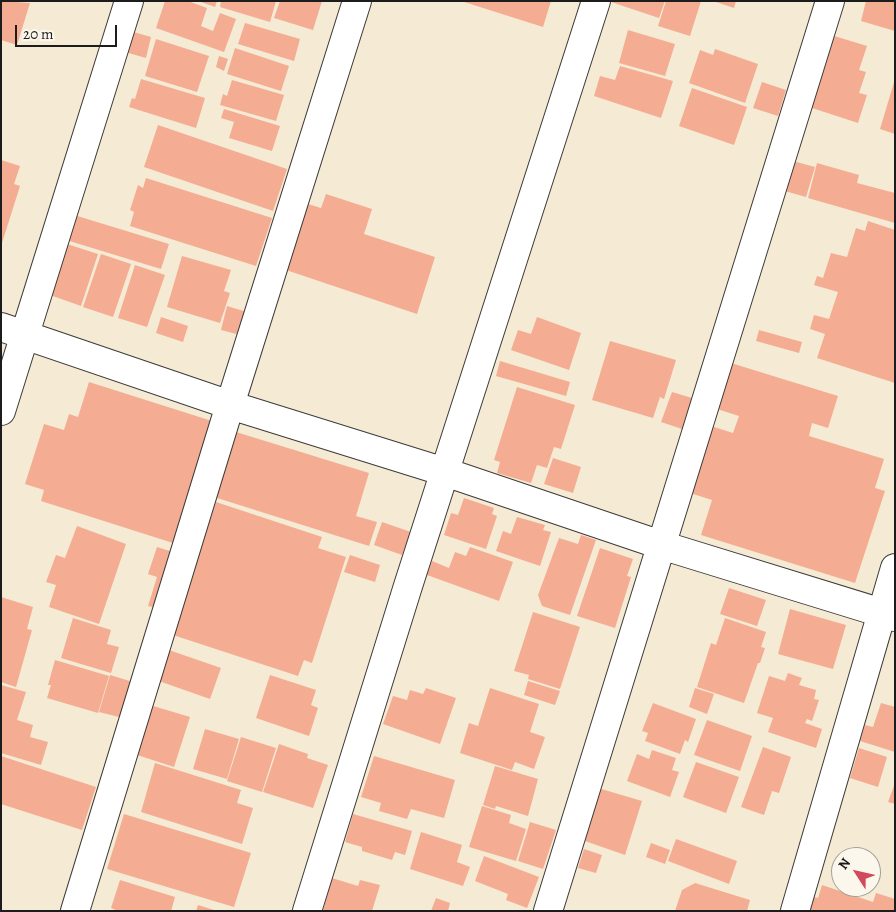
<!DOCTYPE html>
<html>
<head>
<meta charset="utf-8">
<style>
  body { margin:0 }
  #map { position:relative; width:896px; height:912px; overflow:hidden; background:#f5ead4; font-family:Alegreya,serif }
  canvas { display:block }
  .frame { position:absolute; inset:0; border:2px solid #1c1c1c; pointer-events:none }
  .north { position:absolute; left:831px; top:847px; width:50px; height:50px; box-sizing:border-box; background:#fbf7ec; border:1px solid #a29f99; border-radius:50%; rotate:305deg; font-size:14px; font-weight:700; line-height:20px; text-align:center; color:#1c1c1c }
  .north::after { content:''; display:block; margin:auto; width:18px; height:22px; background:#d1495b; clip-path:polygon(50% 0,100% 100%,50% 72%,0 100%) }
  .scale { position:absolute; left:15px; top:25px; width:102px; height:22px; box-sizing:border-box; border:2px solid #1c1c1c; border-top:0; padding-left:6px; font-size:15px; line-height:18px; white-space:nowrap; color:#1c1c1c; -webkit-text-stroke:4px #fbf7ec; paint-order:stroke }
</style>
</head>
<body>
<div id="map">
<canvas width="896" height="912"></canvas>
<div class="frame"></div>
<div class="north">N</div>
<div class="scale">20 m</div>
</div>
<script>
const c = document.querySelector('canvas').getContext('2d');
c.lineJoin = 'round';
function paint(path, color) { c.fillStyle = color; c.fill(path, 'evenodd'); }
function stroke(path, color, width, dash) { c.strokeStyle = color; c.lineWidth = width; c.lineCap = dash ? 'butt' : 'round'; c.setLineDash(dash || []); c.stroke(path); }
paint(new Path2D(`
  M1 1 30 3 17 45 1 40Z
  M165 1H188L207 8 201 26 213 31 220 13 236 19 224 52 156 28Z
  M198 1H217L215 7Z
  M221 1H276L270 22 220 7Z
  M280 1H322L313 30 274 18Z
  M461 1H551L543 27Z
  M608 1H665L659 18Z
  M666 1H701L690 36 658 26Z
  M713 1H736L734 8Z
  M866 1H895V31L861 21Z
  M245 23 300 39 294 61 238 44Z
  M628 30 675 44 665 76 619 63Z
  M130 31 151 37 146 58 125 52Z
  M831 35 867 46 859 70 866 72 859 93 867 95 858 123 809 107Z
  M156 39 209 56 197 92 145 76Z
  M235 48 289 66 281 91 227 74Z
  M715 49 758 64 745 103 689 83 700 50 713 55Z
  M219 56 228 59 224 71 216 67Z
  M620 66 673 81 661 118 594 96 600 76 615 80Z
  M141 79 205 98 196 128 129 107 132 98 135 99Z
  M895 79V134L880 129Z
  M232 80 284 95 276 121 220 105 223 94 227 96Z
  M762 82 786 90 778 116 753 108Z
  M692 88 747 107 734 145 679 126Z
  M224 109 280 126 272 151 229 138 234 122 221 118Z
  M158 125 287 169 273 211 144 167Z
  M1 160 20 166 14 184 20 186 2 243Z
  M789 160 815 167 806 197 781 190Z
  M817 163 859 175 857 183 895 193V223L808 198Z
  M146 178 272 218 256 266 130 226 134 212 130 210 138 185 143 188Z
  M326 194 372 209 364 234 435 257 417 314 286 270 308 204 321 208Z
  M74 215 169 244 161 269 66 240Z
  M868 221 895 230V383L817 358 825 334 810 329 814 315 829 319 838 292 814 285 817 276 823 278 831 253 847 257 856 228 865 231Z
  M67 244 98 254 81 306 50 295Z
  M101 254 131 264 113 317 83 307Z
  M182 256 231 270 224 291 230 293 220 323 167 307Z
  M135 265 165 275 147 327 118 318Z
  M227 306 247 312 240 335 221 330Z
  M161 317 188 326 183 342 156 333Z
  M537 317 581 333 569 370 511 350 518 330 531 334Z
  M759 330 802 342 799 353 756 341Z
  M610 341 676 360 664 399 660 397 653 418 592 400Z
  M500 361 570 382 566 396 496 376Z
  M731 363 838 396 828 428 812 423 809 436 884 459 875 488 885 491 855 583 701 535 712 500 690 493 711 426 733 433 739 416 717 409Z
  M89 382 212 421 173 543 41 501 44 490 25 484 44 424 64 430 69 414 78 417Z
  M517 387 575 405 561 449 554 447 547 468 537 465 531 483 497 473 500 462 494 460Z
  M672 392 692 398 682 429 661 422Z
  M236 432 369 473 356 516 377 522 369 546 214 497Z
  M553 458 581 467 573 493 544 484Z
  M464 498 494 508 492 514 497 516 486 549 444 535 451 513 458 515Z
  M216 502 322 537 318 548 346 557 312 663 304 660 298 676 173 635Z
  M517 517 545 525 543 530 551 532 540 566 496 551 503 531 511 534Z
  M382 522 411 532 402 555 374 545Z
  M77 526 126 544 99 624 49 607 56 585 46 582 56 555 65 558Z
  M581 535 596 540 570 615 542 606 538 595 559 538 578 544Z
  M157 547 170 551 153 607 148 606 157 577 148 574Z
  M470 547 513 562 499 601 427 575 432 561 449 568 455 552 466 556Z
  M600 548 633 559 627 576 631 577 615 628 577 616Z
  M350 555 380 565 375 582 344 572Z
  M729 588 766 600 757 626 720 614Z
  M1 597 33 607 27 629 32 630 16 687 1 682Z
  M790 609 846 625 833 669 778 654Z
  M533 612 580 627 560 689 528 679 529 675 514 671Z
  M73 618 111 630 107 644 119 647 111 673 61 658Z
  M725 618 766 632 761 647 765 648 760 663H758L744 703 697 687 711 643 716 645Z
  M166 649 221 668 210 699 156 680Z
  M55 660 109 676 98 713 47 698 51 685H48Z
  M788 673 802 678 799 685 816 690 814 699 819 700 812 721 807 719 805 723 822 729 816 748 768 732 773 718 757 713 769 676 785 681Z
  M110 675 133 682 123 718 99 712Z
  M270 675 316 690 311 705 318 708 309 736 256 718Z
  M528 681 560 691 555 705 524 695Z
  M1 685 26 692 17 720 33 725 30 737 48 742 41 765 1 753Z
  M426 688 456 698 440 744 383 724 393 696 407 700 410 690 423 694Z
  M490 688 539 704 530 732 545 737 534 769 515 762 512 770 460 753 469 723 478 726Z
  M695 688 714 694 707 714 689 707Z
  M653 703 696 719 688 742 685 740 680 754 645 741 648 733 642 731Z
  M881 703 895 707V752L860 741 865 725 873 727Z
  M150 705 190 717 174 767 131 753Z
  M707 720 752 736 740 771 694 755Z
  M205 729 239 739 227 779 193 769Z
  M241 737 276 748 262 792 227 781Z
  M279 744 308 754 307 758 328 765 313 808 263 792Z
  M763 747 791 757 779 793 772 791 764 815 741 807Z
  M859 748 887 757 878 787 850 778Z
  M652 750 676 758 672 770 679 772 670 797 627 781 637 754 649 759Z
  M1 756 96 787 82 830 1 804Z
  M374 756 455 780 444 818 411 809 407 819 379 811 381 803 361 797Z
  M696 762 739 777 726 813 683 797Z
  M155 763 241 790 237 803 253 808 242 844 141 812Z
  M495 766 538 779 528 816 496 806 495 809 483 805Z
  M895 783V804L888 802Z
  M598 788 642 801 625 855 582 840Z
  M482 806 511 815 509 823 526 829 516 861 469 847Z
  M124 814 251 853 234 907 107 869Z
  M353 814 412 831 405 855 395 852 392 860 362 851V847L345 842Z
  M530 822 556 830 543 869 518 861Z
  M421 832 462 845 457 862 470 867 463 886 410 869Z
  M676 839 737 861 729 884 668 861Z
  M651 843 670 850 665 864 646 857Z
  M584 849 602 855 596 873 578 868Z
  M484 856 539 877 527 908 506 900 508 894 475 881Z
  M332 878 358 886 360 880 380 885 372 911H323Z
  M120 880 175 897 171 911H118L111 908Z
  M695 883 750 900 747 911H675L682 890Z
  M822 885 873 902 876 893 895 899V911H809L814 897 818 898Z
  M436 898 450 903 448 911H431Z
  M198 905 214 910 213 911H196Z`), '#f4ad92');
const street = new Path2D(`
  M1 327 230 405 445 472 661 545 895 617
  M1 411 129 1
  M75 911 230 405 357 1
  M307 911 408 586 596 1
  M548 911 830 1
  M795 911 895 568`);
stroke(street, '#3d3b38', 30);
stroke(street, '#fff', 28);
</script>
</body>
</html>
